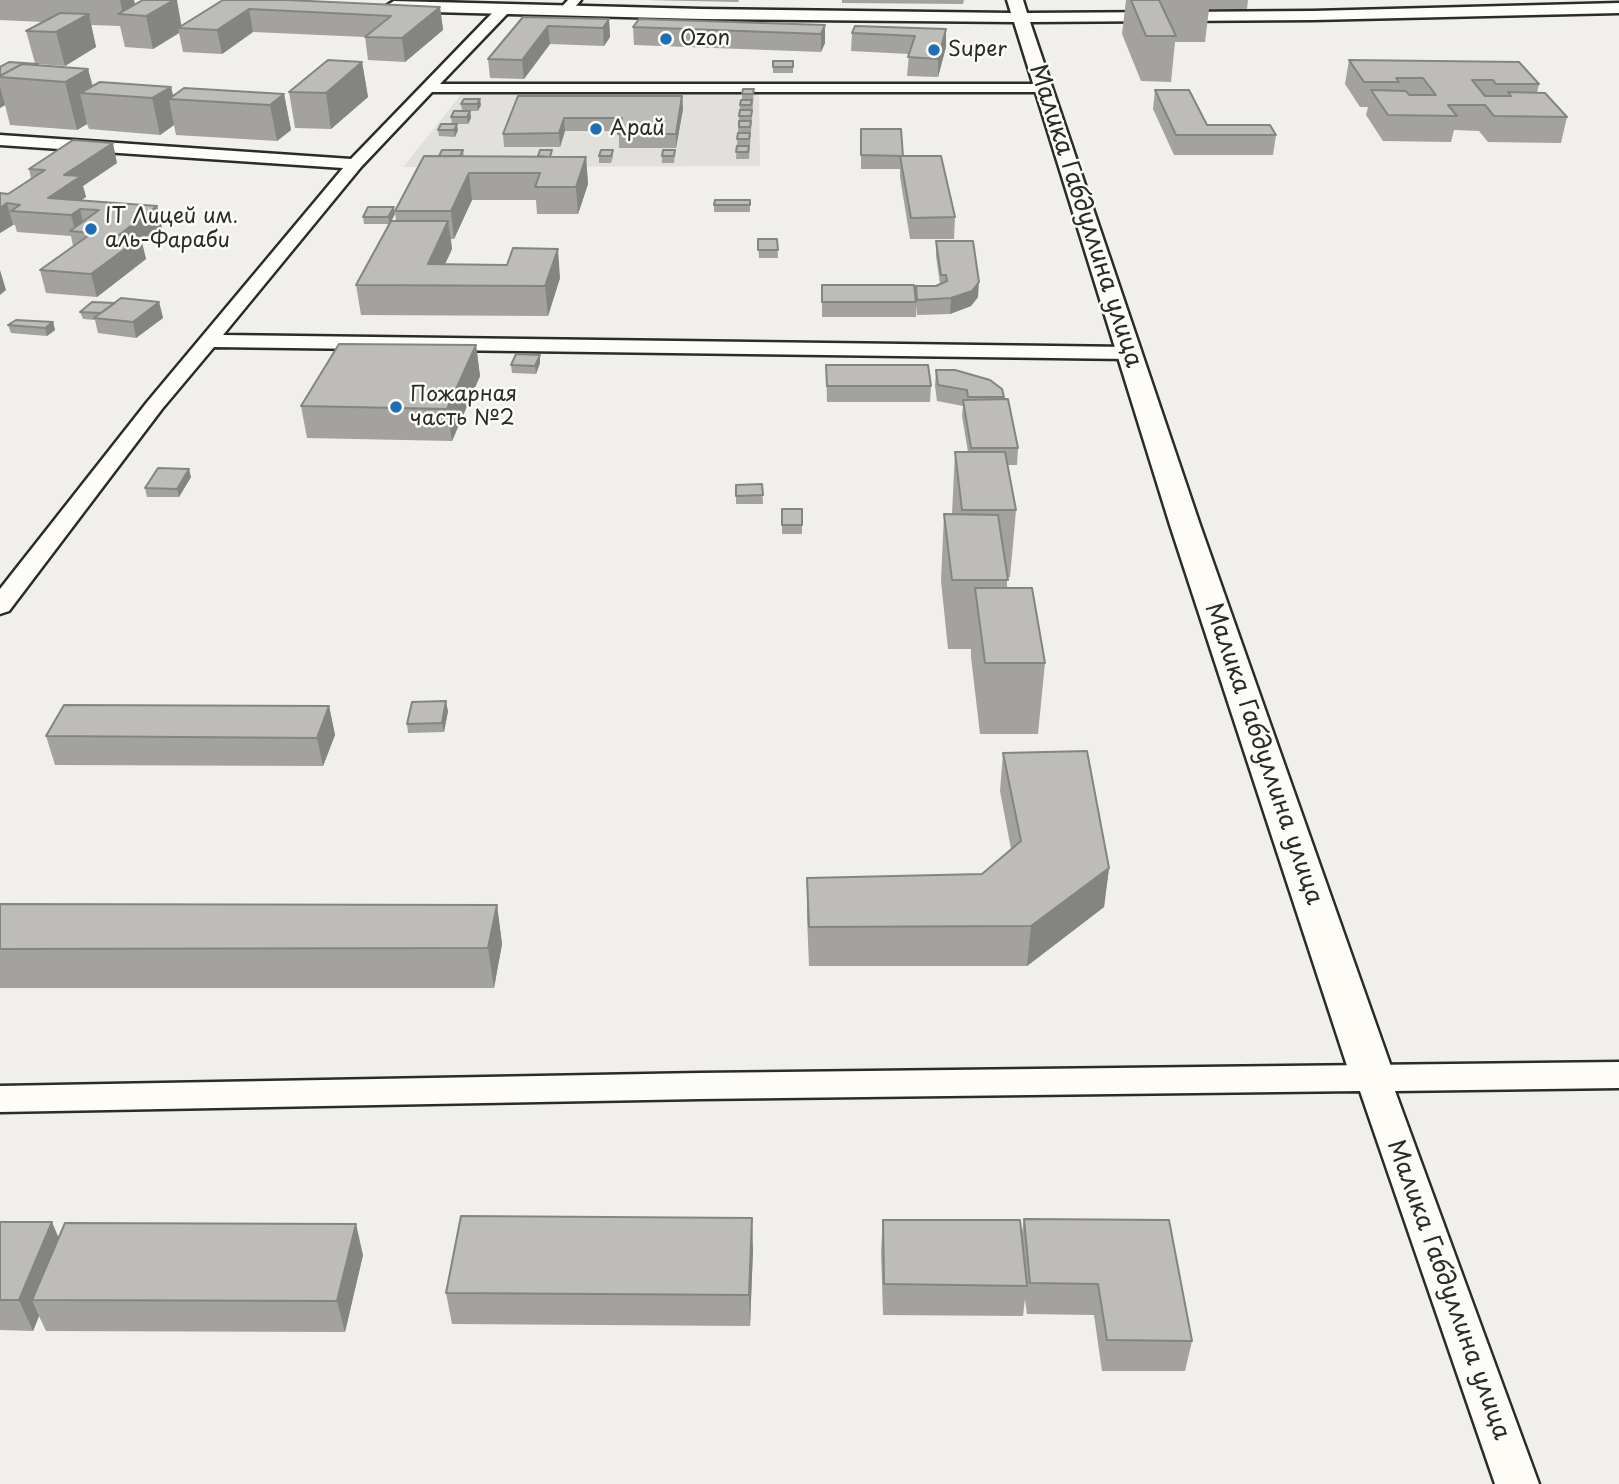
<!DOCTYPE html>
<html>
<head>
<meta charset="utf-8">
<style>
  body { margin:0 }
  canvas { display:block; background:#f0efeb }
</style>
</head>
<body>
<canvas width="1619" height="1484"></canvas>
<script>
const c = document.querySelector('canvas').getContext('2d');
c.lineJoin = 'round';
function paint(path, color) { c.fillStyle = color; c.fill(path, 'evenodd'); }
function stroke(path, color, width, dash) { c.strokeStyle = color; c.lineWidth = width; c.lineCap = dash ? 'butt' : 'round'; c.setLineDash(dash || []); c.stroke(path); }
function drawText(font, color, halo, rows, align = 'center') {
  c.font = font + ' "Playpen Sans",sans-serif'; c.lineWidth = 5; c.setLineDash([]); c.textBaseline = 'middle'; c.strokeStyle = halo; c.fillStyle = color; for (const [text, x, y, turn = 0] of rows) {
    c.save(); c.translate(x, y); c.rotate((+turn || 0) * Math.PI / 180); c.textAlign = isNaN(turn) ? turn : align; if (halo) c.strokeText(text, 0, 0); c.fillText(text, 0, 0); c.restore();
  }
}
paint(new Path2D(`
  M464 91 759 92 760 166 403 167Z`), '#e1e0dc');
const minor = new Path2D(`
  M568 0H581L568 15H558L557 12Z
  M503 6 508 7V13L440 84H1044L1051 88 1044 92H432L361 167 223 335 1129 347 1136 349 1139 353 1136 357 1129 359 214 347 162 409 9 611 0 614V589L148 401 343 168 0 145V135L351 159 498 7Z
  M1619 1062V1088L1395 1091 1539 1484H1495L1360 1091 700 1099 0 1112V1086L700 1073Z`);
const tertiary = new Path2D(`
  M1007 0H1023L1027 13 1313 11 1619 3V13L1313 20 1030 22 1200 525 1395 1078 1388 1090 1373 1094 1358 1090 1351 1078 1170 525 1014 22 701 19 394 11 386 6 394 1 701 9 1011 13Z`);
stroke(minor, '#2b2b2b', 5);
stroke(tertiary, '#2b2b2b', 5);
paint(minor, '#fdfcf7');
paint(tertiary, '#fdfcf7');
paint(new Path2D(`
  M0 0H134L135 5 182 26 223 0 440 7 443 30 405 62 368 60 365 37 253 32 222 54 183 52 179 33 153 49 125 47 120 26 91 25 96 47 65 66 38 64 39 65 88 69 93 86 171 87 173 96 284 94 291 130 277 141 176 135 174 125 160 135 89 129 87 124 77 130 10 125 5 105 0 108V67L35 63 26 31 43 22 0 20Z
  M644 0H739L738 2Z
  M842 0H964L963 4 842 3Z
  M1126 0H1248L1247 9H1209L1205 42H1175L1171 82 1141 81 1122 34Z
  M523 17 609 19 610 37 604 46 550 44 524 79 490 78 488 59Z
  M825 25V43L821 52 634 45 633 27Z
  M946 29V47L938 77 907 76 909 54 851 51 852 33Z
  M1349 60 1539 84 1537 93 1567 117 1561 143 1488 142 1479 131 1454 130 1451 142 1383 141 1366 115 1368 107H1360L1345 84Z
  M773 61H793V73H773Z
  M362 62 368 97 331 129 295 128 289 92Z
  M754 89 749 159H736L740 105 742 100V94Z
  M1155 90 1207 125 1276 135 1273 155H1174L1153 109Z
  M518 96H682L683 109 676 148H619V131H565L560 147H504L503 134Z
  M464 99 481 105 478 111H462L461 104Z
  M470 111 471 118 468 124H452L451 117Z
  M861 129 903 156 955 217 954 239H910L900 177V169H861Z
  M438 130H458L455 137 439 136Z
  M463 150 464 156 586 157 588 184 578 214H537L536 200H472L454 239H451L452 249 445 264 560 278 548 316 361 315 356 285 389 224H364L363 217 395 214 391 221H396L395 211 439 156Z
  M613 150V157L611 163H599V156Z
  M675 150 674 163H662V156Z
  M117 163 83 186 86 197 81 200 157 206 162 228 142 243 146 259 97 297 46 293 40 270 73 246 71 236 17 232 15 225H13L0 233 8 194 31 178 29 169Z
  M750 200V212H714V205Z
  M758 239H777L778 258H759Z
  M936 241 978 297 971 306 950 314 917 315 916 306V317H822V285L916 299V286H936L940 284 936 256Z
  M159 302 163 318 136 338 98 333 95 320 83 319 80 312 115 303Z
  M53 322 55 330 47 336 11 333 8 325Z
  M476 345 480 376 452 441 307 438 301 406Z
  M540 355V363L536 374 512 373 511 365Z
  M826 365 931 386 930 402H827Z
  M936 370 1004 397 1018 448 1017 465H1008L1016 510 1010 577H1007V588L1045 663 1038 734H980L971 657V649H948L941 581 944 514H952L955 452H968L962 416 963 406 937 401 935 386Z
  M191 477 179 497H147L145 488Z
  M762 484 763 504H736V485Z
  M782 509H802V534H782Z
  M329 706 335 735 323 766 55 765 46 736Z
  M448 711 444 732 408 733 407 724Z
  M1003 753 1109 868 1104 907 1027 966H809L807 917V878L982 874 1011 849 1000 791Z
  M0 904 497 905 502 944 494 988H0Z
  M1024 1219 1192 1341 1185 1371H1102L1094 1315 1027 1314 1025 1299 1023 1316 883 1315 881 1251 883 1220 1021 1238Z
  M0 1222 59 1238 363 1255 345 1332 46 1331 39 1316 33 1331 0 1330Z
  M753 1249 750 1326 452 1324 446 1293Z`), '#a3a29e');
paint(new Path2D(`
  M120 0H134L137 15H123Z
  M174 0H177L182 29 178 28 179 33 153 49 146 16Z
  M440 7 443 30 405 62 402 38Z
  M249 9 253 32 222 54 217 30Z
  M89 14 96 47 65 66 56 32Z
  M609 19 610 37 604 46 603 28Z
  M825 25V43L821 52V34Z
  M548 26 550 44 524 79 522 60Z
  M946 29V47L938 77V59Z
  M362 62 368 97 331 129 326 93Z
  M88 69 94 94 80 93 87 124 77 130 65 82Z
  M0 87 5 105 0 108Z
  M171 87 174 99H169L174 125 160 135 152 98Z
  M284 94 291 130 277 141 270 105Z
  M682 96 683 109 676 148V134Z
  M480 99 481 105 478 111 477 104Z
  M470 111 471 118 468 124 467 117Z
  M564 118 565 131 560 147 559 133Z
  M457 124 458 130 455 137 454 130Z
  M113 143 117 163 83 186 86 197 61 214 48 198 64 175Z
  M586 157 588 184 578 214 576 187Z
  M469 173 472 200 454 239 451 211Z
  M7 203 13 225 0 233V208Z
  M157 206 162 228 142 243 146 259 97 297 91 274 119 235Z
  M394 207 395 214 390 224 388 217Z
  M80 209 85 230 75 231 71 215Z
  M448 221 452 249 435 286 428 264Z
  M558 249 560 278 548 316 545 286Z
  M0 270 6 290 0 295Z
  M979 282 978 297 971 306 950 314 951 298Z
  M159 302 163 318 136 338 133 322Z
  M53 322 55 330 47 336 45 328Z
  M476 345 480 376 452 441 447 409Z
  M540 355V363L536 374 535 366Z
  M189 469 191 477 179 497 177 489Z
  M446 701 448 711 444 732 442 723Z
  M329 706 335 735 323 766 317 738Z
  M1109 868 1104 907 1027 966 1031 926Z
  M497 905 502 944 494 988 488 948Z
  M752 1218 753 1249 750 1326 749 1295Z
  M52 1222 65 1253 32 1300 39 1316 33 1331 19 1300Z
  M356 1224 363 1255 345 1332 337 1301Z`), '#848481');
const building = new Path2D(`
  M143 0H174L146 16 118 14Z
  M223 0H287L440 7 402 38 365 37 391 16 249 9 217 30 178 28Z
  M1131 0H1159L1176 36H1146Z
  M60 13 89 14 56 32 26 31Z
  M523 17 609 19 603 28 548 26 522 60 488 59Z
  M639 19 825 25 821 34 633 27Z
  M855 26 946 29 938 59 908 57 915 36 852 33Z
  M328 60 362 62 326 93 289 92Z
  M1349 60 1519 62 1539 84H1496L1493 80H1472L1485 96H1511L1508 92 1545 93 1567 117 1494 116 1485 105H1448L1457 116 1388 115 1371 90 1406 91 1409 95H1436L1423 78H1396L1399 82H1364Z
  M773 61H793V67H773Z
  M9 62 38 64 36 65 22 64 0 76V67Z
  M22 64 88 69 65 82 0 77V76Z
  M100 82 171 87 152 98 80 93Z
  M184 88 284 94 270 105 169 99Z
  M743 89H754L753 94H742Z
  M1155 90H1189L1207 125H1270L1276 135H1176Z
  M518 96H682L676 134H618L622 118H564L559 133 503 134Z
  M464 99H480L477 104H461Z
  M741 100H752L751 105H740Z
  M740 110H752L751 116H739Z
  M454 111H470L467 117H451Z
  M739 121H751L750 127H739Z
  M441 124H457L454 130H438Z
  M861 129H901L903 156 861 155Z
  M738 133H750L749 139H737Z
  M73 140 113 143 64 175 81 176 48 198 157 206 119 235 141 237 91 274 40 270 92 233 70 231 99 210 80 209 71 215 11 211 20 205 7 203 0 208V193L8 194 45 170 29 169Z
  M737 146H749L748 152H736Z
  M442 150H463L460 156H439Z
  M540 150H552L550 157 538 156Z
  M601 150H613L611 156H599Z
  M663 150H675L674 156H662Z
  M424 156 586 157 576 187H535L540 173H469L451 211H395Z
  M900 156H941L955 217 911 218Z
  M715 200H750V205H714Z
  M368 207H394L388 217H363Z
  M391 221H448L428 264 507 265 513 248 558 249 545 286 356 285Z
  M758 239H777L778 250H758Z
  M936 241H973L979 282 972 291 951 298 917 300 916 286H936L947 281 946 275H941Z
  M822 285H914L916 302H822Z
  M121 298 159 302 133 322 94 318Z
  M92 302 115 303 101 313 80 312Z
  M16 320 53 322 45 328 8 325Z
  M339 344 476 345 447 409 301 406Z
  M516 354 540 355 535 366 511 365Z
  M826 365H928L931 386H827Z
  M936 370H955L990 380 1002 389 1004 397H968L967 390 938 385Z
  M1008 399 1018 448H971L963 400Z
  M955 452H1005L1016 510H962Z
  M158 468 189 469 177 489 145 488Z
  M762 484 763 495 736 496V485Z
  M782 509H802V525H782Z
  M944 514 998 515 1008 580H952Z
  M975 588H1032L1045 663H985Z
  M446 701 442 723 407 724 412 702Z
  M64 705 329 706 317 738 46 736Z
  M1087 751 1109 868 1031 926 809 927 807 878 982 874 1021 841 1003 753Z
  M0 904 497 905 488 948 0 949Z
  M461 1216 752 1218 749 1295 446 1293Z
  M1024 1219 1169 1220 1192 1341 1107 1340 1098 1284 1030 1283Z
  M883 1220H1020L1027 1286 884 1284Z
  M0 1222H52L19 1300H0Z
  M65 1223 356 1224 337 1301 32 1300Z`);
paint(building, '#bdbcb8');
stroke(building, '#848481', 2);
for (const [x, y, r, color] of [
  [666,39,7,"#1f6fb2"],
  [934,50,7,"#1f6fb2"],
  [596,129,7,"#1f6fb2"],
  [91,229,7,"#1f6fb2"],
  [396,407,7,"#1f6fb2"]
]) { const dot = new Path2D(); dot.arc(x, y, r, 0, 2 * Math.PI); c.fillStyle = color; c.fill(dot); stroke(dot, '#fdfcf7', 2.5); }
drawText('21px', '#2b2b2b', '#fdfcf7', [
  ["Ozon",680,39],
  ["Super",948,50],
  ["Арай",610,129],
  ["IT Лицей им.",105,217],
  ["аль-Фараби",105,241],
  ["Пожарная",410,395],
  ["часть №2",410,419]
], 'left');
drawText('24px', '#2b2b2b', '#fdfcf7', [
  ["Малика Габдуллина улица",1085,216,72],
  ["Малика Габдуллина улица",1263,754,71],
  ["Малика Габдуллина улица",1448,1290,70]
]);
</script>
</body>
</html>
